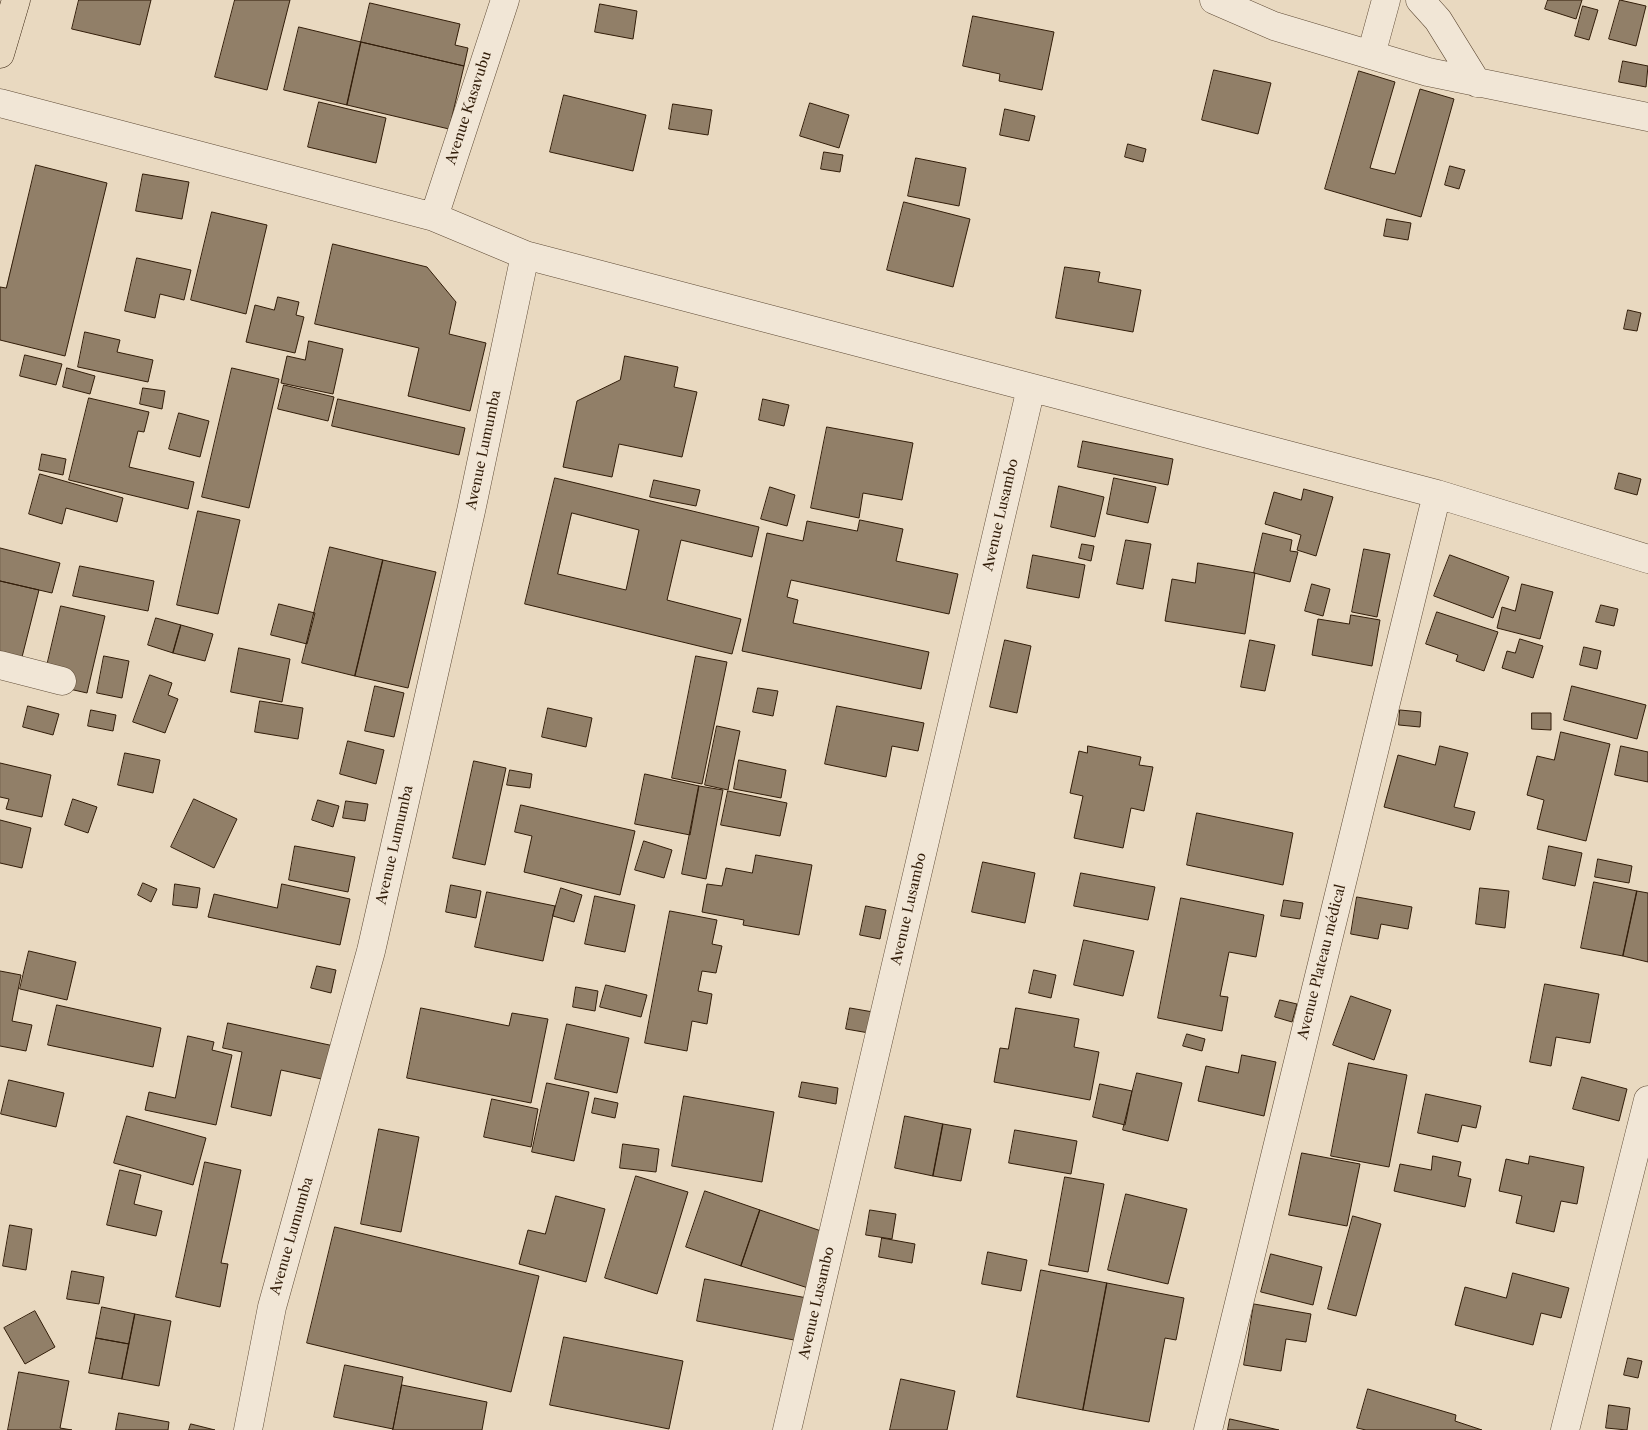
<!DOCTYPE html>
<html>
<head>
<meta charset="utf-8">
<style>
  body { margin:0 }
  canvas { display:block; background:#e9d9c0 }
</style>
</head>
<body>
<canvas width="1648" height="1430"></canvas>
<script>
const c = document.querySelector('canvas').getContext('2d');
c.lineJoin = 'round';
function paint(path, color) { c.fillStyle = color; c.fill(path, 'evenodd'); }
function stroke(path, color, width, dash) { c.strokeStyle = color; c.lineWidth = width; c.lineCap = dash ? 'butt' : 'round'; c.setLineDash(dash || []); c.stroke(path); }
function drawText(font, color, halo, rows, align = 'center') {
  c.font = font + ' "Libre Caslon Text",serif'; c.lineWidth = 4; c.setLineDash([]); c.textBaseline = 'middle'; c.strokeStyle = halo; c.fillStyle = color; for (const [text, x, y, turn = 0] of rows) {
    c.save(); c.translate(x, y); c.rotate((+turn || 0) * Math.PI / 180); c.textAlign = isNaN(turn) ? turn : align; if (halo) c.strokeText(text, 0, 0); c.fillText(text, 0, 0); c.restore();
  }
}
const building = new Path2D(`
  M79 0H151L140 45 72 29Z
  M235 0H290L267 90 215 77Z
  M1548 0H1582L1576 19 1545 9Z
  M1620 0 1646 6 1636 46 1609 39Z
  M370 3 460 24 455 45 468 48 464 66 361 42Z
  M600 4 637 11 633 39 595 32Z
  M1583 6 1598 10 1589 40 1575 36Z
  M973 16 1054 32 1042 90 999 81 1000 74 963 66Z
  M299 27 361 42 347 105 284 90Z
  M361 42 464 66 449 129 347 105Z
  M1623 61 1648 66 1646 87 1619 82Z
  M1214 70 1271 83 1258 134 1202 120Z
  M1359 71 1395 82 1370 168 1395 174 1420 89 1454 99 1421 217 1325 189Z
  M564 95 646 115 633 171 550 152Z
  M319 102 386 118 376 163 308 147Z
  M810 103 849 115 839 148 800 136Z
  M673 104 712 110 708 135 669 129Z
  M1005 109 1035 116 1029 141 1000 135Z
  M1128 144 1146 149 1143 162 1125 157Z
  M824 152 843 155 840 172 821 169Z
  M916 158 966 168 959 206 908 196Z
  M36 165 107 183 65 356 0 340V287L6 288Z
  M1450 166 1465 170 1459 189 1445 185Z
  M143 174 189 182 182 219 136 211Z
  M904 202 970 219 953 287 887 270Z
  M212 212 267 225 246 314 191 300Z
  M1387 219 1411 223 1408 240 1384 236Z
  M333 244 427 267 456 302 449 334 486 343 470 411 408 396 419 348 315 324Z
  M137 258 191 270 184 300 160 294 155 318 125 311Z
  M1065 267 1100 272 1098 282 1141 290 1133 332 1056 318Z
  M278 297 299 302 296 315 304 317 295 353 246 342 255 305 274 310Z
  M1628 310 1641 313 1637 331 1624 329Z
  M85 332 120 340 117 352 153 360 148 382 78 367Z
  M309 341 343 349 333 394 281 383 287 356 305 360Z
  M25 355 62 364 56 385 20 376Z
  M625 356 678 367 674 387 697 392 682 457 619 444 612 477 563 467 577 401 620 380Z
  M67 368 95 376 90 394 63 387Z
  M232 368 279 379 249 508 202 497Z
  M284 385 334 397 328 421 278 409Z
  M143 388 165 391 162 409 140 404Z
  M89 398 149 412 144 432 138 431 129 467 194 482 188 509 69 480Z
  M338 399 465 428 459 455 332 426Z
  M763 399 789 405 784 426 759 420Z
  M179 413 209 421 200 457 169 449Z
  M827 427 913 443 902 500 863 493 859 518 811 508Z
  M1083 441 1173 459 1168 485 1078 467Z
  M42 454 66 459 63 475 39 470Z
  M1619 473 1641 479 1637 495 1615 489Z
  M40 474 123 498 117 522 66 508 62 524 29 514Z
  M555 478 759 527 752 557 681 540 667 600 741 619 732 654 525 604ZM572 513 639 530 626 590 558 574Z
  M1114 478 1156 487 1148 523 1107 514Z
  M654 480 700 490 696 506 650 497Z
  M1059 486 1104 497 1095 537 1051 527Z
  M770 487 795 495 787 526 761 519Z
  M1304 489 1333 497 1316 556 1297 550 1301 535 1265 524 1274 492 1301 500Z
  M198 511 240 520 218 614 177 605Z
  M860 520 903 529 896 561 958 574 949 614 791 580 787 597 798 600 793 623 929 652 921 689 742 651 767 533 803 541 807 521 857 531Z
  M1263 533 1292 540 1290 551 1298 552 1290 582 1254 573Z
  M1126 540 1151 544 1143 589 1117 584Z
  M1082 544 1094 546 1091 561 1079 558Z
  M330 547 383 560 355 676 302 663Z
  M0 548 60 563 52 593 0 581Z
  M1364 549 1390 554 1377 617 1352 612Z
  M1033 555 1085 565 1079 598 1027 588Z
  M1450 555 1509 577 1493 618 1434 596Z
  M383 560 436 572 408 688 355 676Z
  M1198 563 1255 573 1245 634 1165 621 1172 579 1195 583Z
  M80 566 154 581 148 611 73 596Z
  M0 581 39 590 20 665 0 660Z
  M1312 584 1330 589 1323 616 1305 611Z
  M1522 584 1553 592 1540 639 1497 628 1502 607 1515 611Z
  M279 604 315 613 307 644 271 635Z
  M1601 605 1618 609 1614 626 1596 622Z
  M61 606 105 616 87 693 43 683Z
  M1437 612 1498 632 1484 671 1456 661 1458 655 1426 644Z
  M1351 615 1380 620 1372 666 1312 655 1318 619 1349 624Z
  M156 618 181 625 173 653 148 645Z
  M181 625 213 634 205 661 173 653Z
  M1520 639 1543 646 1533 678 1502 668 1507 651 1515 653Z
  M1005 640 1031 646 1017 713 990 707Z
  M1250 640 1275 645 1265 691 1241 687Z
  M1584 647 1601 651 1597 669 1580 665Z
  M239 648 290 659 282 702 231 692Z
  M104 656 129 661 122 698 97 693Z
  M696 656 727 662 702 784 672 778Z
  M150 675 172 683 168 695 178 699 165 733 133 722Z
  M375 686 404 693 394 737 365 731Z
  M1572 686 1646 705 1637 739 1564 720Z
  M758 688 778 691 773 716 753 712Z
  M260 701 303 708 298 739 255 732Z
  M28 706 59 714 53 735 23 727Z
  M837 706 924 723 918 751 892 746 886 777 825 764Z
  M548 708 592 718 586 747 542 737Z
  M91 710 116 715 113 731 88 726Z
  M1400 710 1421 712 1420 727 1399 725Z
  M1532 713H1551V730L1532 729Z
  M717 726 740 731 728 790 705 785Z
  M1561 732 1610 744 1586 841 1537 829 1544 800 1527 795 1537 756 1554 760Z
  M348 741 384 750 376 784 340 774Z
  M1088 746 1141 757 1139 765 1153 767 1144 811 1131 808 1123 848 1074 838 1083 796 1070 793 1079 751 1087 753Z
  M1440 746 1468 753 1454 807 1475 812 1470 830 1384 807 1398 755 1435 765Z
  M1621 746 1648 752V782L1615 775Z
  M125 753 160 760 153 793 118 785Z
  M739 760 786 770 781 798 734 789Z
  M474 761 506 768 485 865 453 858Z
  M0 763 51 775 42 817 6 809 9 799 0 797Z
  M510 770 532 774 530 788 507 785Z
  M645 774 699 786 690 835 635 824Z
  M699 786 723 790 706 879 682 874Z
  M728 791 787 803 780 836 721 825Z
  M73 799 97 807 88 833 65 825Z
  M194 799 237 819 214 868 171 847Z
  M318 800 339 806 333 827 312 820Z
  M346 801 368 804 365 821 343 818Z
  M521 805 635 831 620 895 524 872 532 836 515 832Z
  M1197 813 1293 833 1283 885 1187 865Z
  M0 820 31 828 22 868 0 863Z
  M644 841 672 850 664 878 635 870Z
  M295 846 355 857 348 892 289 880Z
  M1549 846 1582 853 1575 886 1543 879Z
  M756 855 812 865 799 935 743 925 744 920 702 912 707 884 722 886 726 868 752 873Z
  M1598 859 1632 866 1629 883 1595 877Z
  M983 862 1035 873 1025 923 972 912Z
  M1081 873 1155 887 1148 920 1074 906Z
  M1594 882 1637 891 1623 956 1581 948Z
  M143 883 157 889 151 902 138 895Z
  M175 884 200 888 197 908 173 905Z
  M282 884 350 899 340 945 208 917 214 894 277 908Z
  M451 885 481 891 476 918 446 912Z
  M561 888 582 895 574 922 553 916Z
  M1480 888 1509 891 1505 928 1476 924Z
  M1637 891 1648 893V962L1623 956Z
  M487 892 555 906 543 961 475 947Z
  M595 896 635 905 625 952 585 944Z
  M1357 897 1412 907 1408 929 1381 924 1378 939 1351 934Z
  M1181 898 1264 915 1256 957 1229 952 1220 996 1228 997 1222 1031 1158 1018Z
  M1284 900 1303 903 1300 919 1281 916Z
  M866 906 886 910 880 939 860 935Z
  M670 911 717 920 712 944 722 946 716 973 702 971 698 991 712 994 707 1024 692 1021 687 1051 645 1043Z
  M1084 940 1134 951 1123 996 1074 985Z
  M29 951 76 962 67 1000 20 989Z
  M317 966 336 970 331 993 311 988Z
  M1034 970 1056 975 1051 998 1029 993Z
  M0 971 21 975 12 1021 32 1025 26 1051 0 1046Z
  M1545 984 1599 994 1590 1043 1556 1037 1551 1066 1530 1062Z
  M606 985 647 995 641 1017 600 1007Z
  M576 987 598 991 595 1011 573 1007Z
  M1351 996 1391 1010 1374 1060 1333 1045Z
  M1280 1000 1297 1004 1292 1022 1275 1017Z
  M57 1005 161 1028 153 1067 48 1045Z
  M421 1008 509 1026 512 1013 548 1019 531 1103 407 1078Z
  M850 1008 873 1012 869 1033 846 1029Z
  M1016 1008 1079 1019 1074 1047 1099 1052 1090 1100 994 1082 1000 1048 1008 1049Z
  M228 1023 334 1046 326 1080 281 1070 271 1116 231 1107 242 1052 223 1048Z
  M567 1024 629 1038 617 1093 555 1079Z
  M1187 1034 1205 1039 1202 1051 1183 1046Z
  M188 1036 214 1042 212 1050 232 1055 216 1125 145 1110 149 1092 175 1098Z
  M1242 1055 1276 1062 1264 1116 1198 1101 1206 1066 1238 1073Z
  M1349 1063 1407 1075 1389 1167 1331 1156Z
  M1137 1073 1182 1083 1168 1141 1123 1130Z
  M1582 1077 1627 1089 1619 1121 1573 1109Z
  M9 1080 64 1093 56 1127 1 1114Z
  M802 1082 838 1088 836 1104 799 1097Z
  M547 1083 589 1092 574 1161 532 1152Z
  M1100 1084 1132 1091 1125 1125 1093 1117Z
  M1426 1094 1481 1106 1476 1128 1462 1125 1458 1142 1418 1133Z
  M684 1096 774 1112 762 1182 672 1166Z
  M595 1098 618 1103 615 1118 592 1113Z
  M492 1099 538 1109 531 1147 484 1137Z
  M127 1116 206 1138 193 1185 114 1163Z
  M905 1116 943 1124 933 1176 895 1168Z
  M943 1124 971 1129 961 1181 933 1176Z
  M379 1129 419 1137 401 1232 361 1224Z
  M1015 1130 1077 1141 1071 1174 1009 1163Z
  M623 1144 659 1149 656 1172 620 1168Z
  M1302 1153 1360 1164 1347 1226 1289 1215Z
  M1433 1156 1461 1162 1458 1176 1471 1179 1465 1207 1394 1191 1400 1164 1431 1170Z
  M1530 1156 1584 1167 1577 1204 1561 1201 1554 1232 1516 1223 1522 1196 1499 1191 1506 1159 1528 1164Z
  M205 1162 241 1170 221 1263 228 1264 220 1307 176 1297Z
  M120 1170 141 1175 134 1204 162 1211 156 1236 107 1225Z
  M636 1176 688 1192 657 1294 605 1278Z
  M1065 1177 1104 1184 1088 1272 1049 1265Z
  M705 1191 760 1210 741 1266 686 1247Z
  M1126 1194 1187 1209 1168 1284 1108 1270Z
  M556 1196 605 1209 586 1282 519 1264 528 1230 545 1234Z
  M760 1210 827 1233 808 1288 741 1266Z
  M870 1210 896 1214 892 1239 866 1235Z
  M1353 1216 1381 1224 1356 1316 1328 1309Z
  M10 1225 32 1229 26 1270 3 1266Z
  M335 1227 539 1276 511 1392 307 1343Z
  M882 1238 915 1244 912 1263 879 1257Z
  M988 1252 1027 1260 1021 1291 982 1284Z
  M1271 1254 1322 1267 1313 1305 1261 1292Z
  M1041 1270 1107 1283 1083 1410 1017 1397Z
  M72 1271 104 1277 99 1304 67 1299Z
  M1513 1273 1569 1288 1561 1318 1541 1313 1533 1345 1455 1325 1465 1287 1506 1298Z
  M705 1279 807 1298 799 1341 697 1321Z
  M1107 1283 1184 1298 1176 1340 1165 1338 1149 1422 1083 1410Z
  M1254 1304 1311 1314 1306 1342 1286 1339 1281 1371 1244 1365Z
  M102 1307 135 1314 129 1344 96 1338Z
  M35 1311 55 1347 25 1364 4 1328Z
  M135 1314 171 1321 159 1386 122 1379Z
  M564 1337 683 1361 669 1429 550 1405Z
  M96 1338 129 1344 122 1379 89 1373Z
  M1628 1358 1642 1361 1638 1378 1624 1375Z
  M345 1365 403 1377 393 1429 334 1417Z
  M19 1372 69 1381 60 1428 72 1430H8Z
  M901 1379 955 1391 947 1430H890Z
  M402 1385 487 1402 482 1430H393Z
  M1368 1389 1456 1415 1455 1421 1482 1430H1366L1357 1428Z
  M1609 1405 1630 1408 1627 1430 1606 1428Z
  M119 1413 169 1422 168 1430H116Z
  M1230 1419 1279 1430H1228Z
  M191 1424 215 1430H189Z`);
paint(building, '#917f68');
stroke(building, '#321d09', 1);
const minor = new Path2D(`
  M1214 0 1274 26 1428 72 1648 117
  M1420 0 1438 20 1477 83
  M1371 55 1386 0
  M0 103 434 217 525 255 1437 494 1648 559
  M434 217 505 0
  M0 665 62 681
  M248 1430 272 1307 371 951 471 511 525 255
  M787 1430 1031 388
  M1208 1430 1437 494
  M1565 1430 1648 1100`);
const major = new Path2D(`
  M0 54 16 0`);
stroke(minor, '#604c37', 29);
stroke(major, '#321d09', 29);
stroke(minor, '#f1e6d6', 28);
stroke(major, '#e9d9c0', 28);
drawText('14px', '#321d09', '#f1e6d6', [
  ["Avenue Kasavubu",469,108,-72],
  ["Avenue Lumumba",484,450,-78],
  ["Avenue Lusambo",1001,515,-77],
  ["Avenue Lumumba",395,845,-77],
  ["Avenue Lusambo",909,909,-77],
  ["Avenue Plateau médical",1322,962,-76],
  ["Avenue Lumumba",292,1236,-74],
  ["Avenue Lusambo",817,1303,-77]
]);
</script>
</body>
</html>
